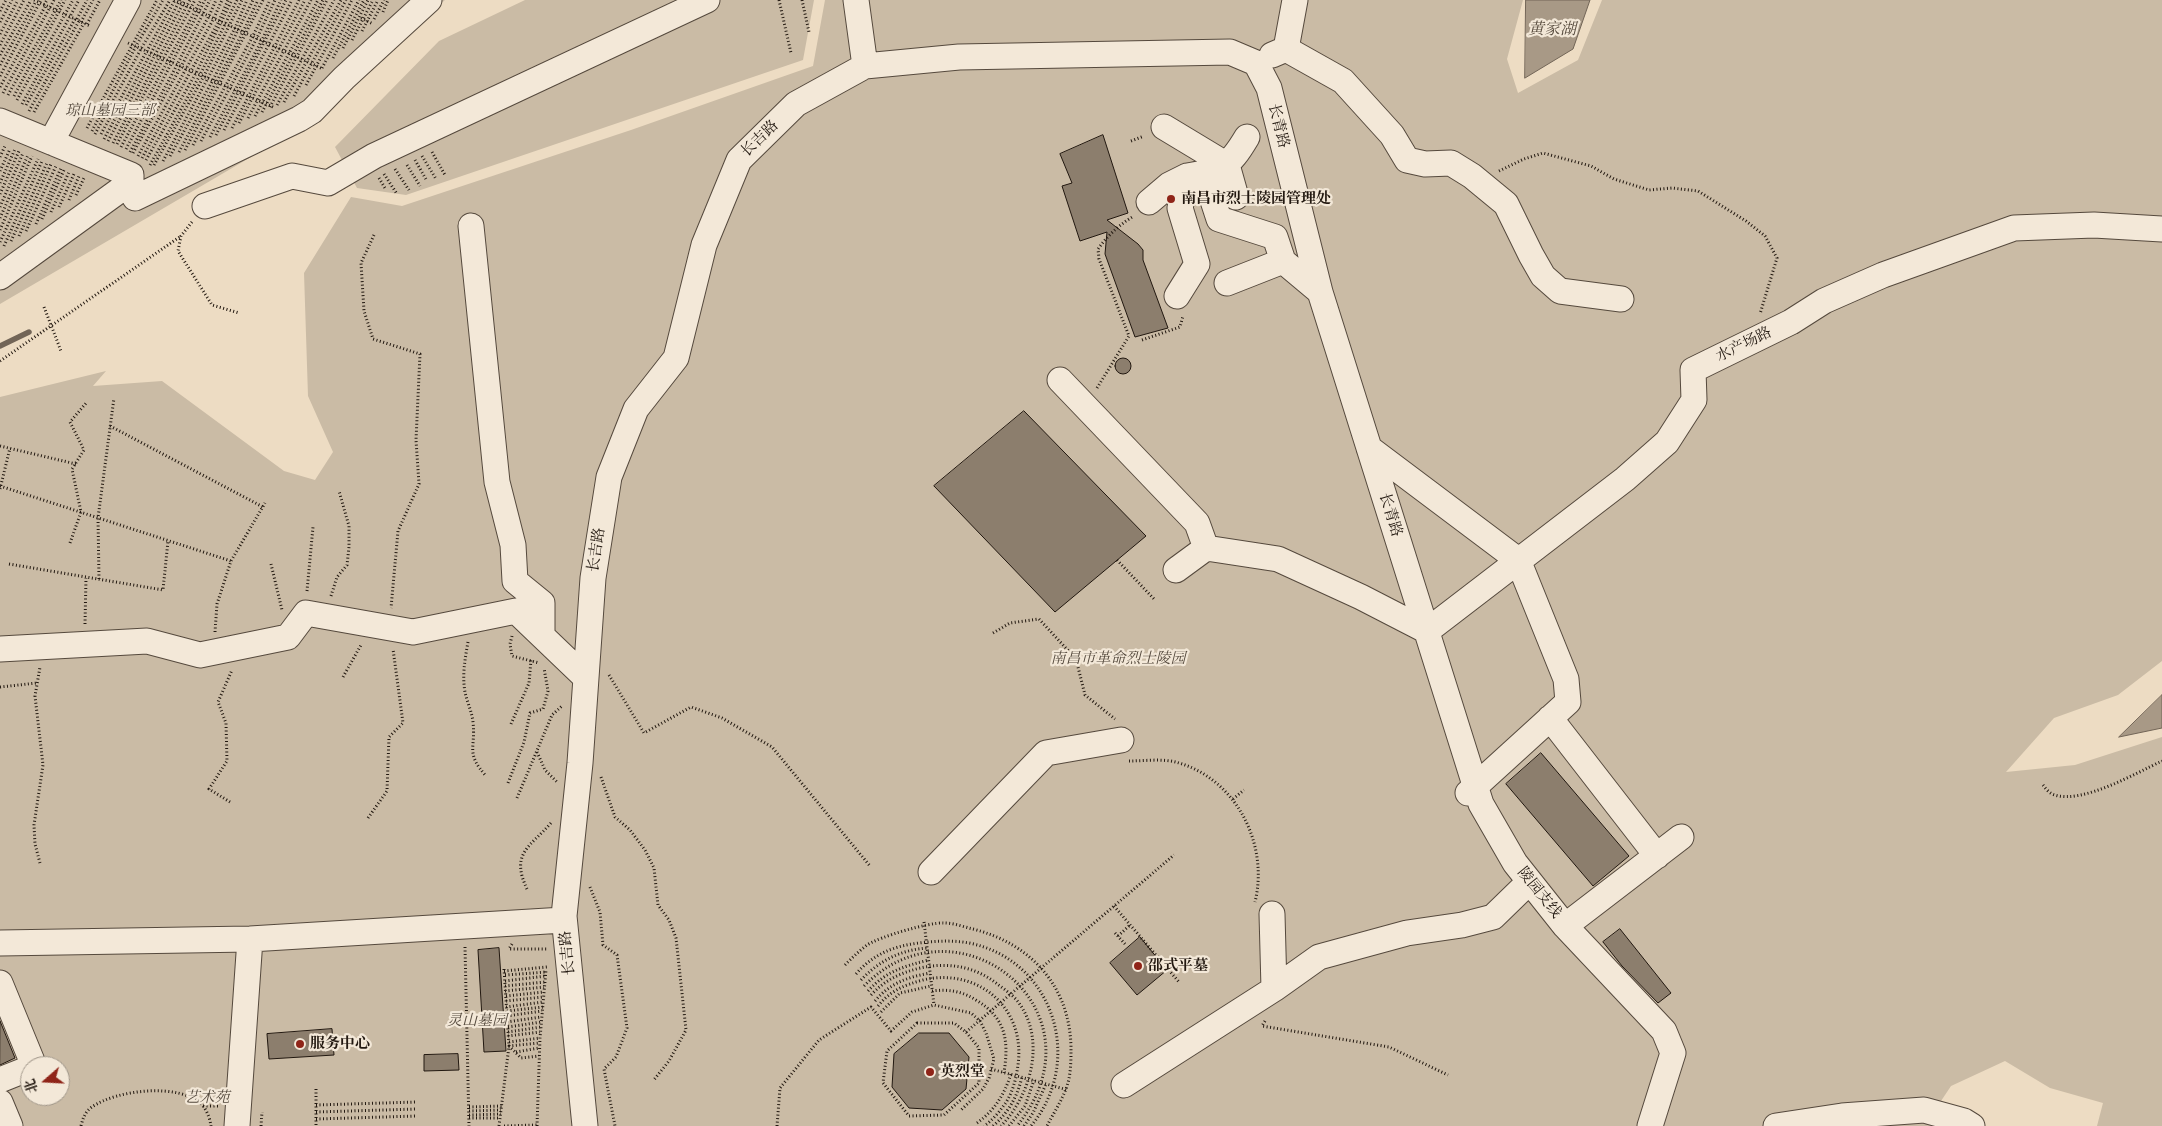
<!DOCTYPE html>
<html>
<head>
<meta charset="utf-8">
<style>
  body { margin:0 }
  #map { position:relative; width:2162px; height:1126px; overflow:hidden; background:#eddcc3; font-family:"IM FELL Great Primer","Noto Serif SC",serif }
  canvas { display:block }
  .north { position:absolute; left:20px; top:1056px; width:50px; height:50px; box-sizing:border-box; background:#f3e8d8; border:1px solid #9f9588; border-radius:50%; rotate:251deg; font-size:14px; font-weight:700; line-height:20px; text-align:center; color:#221810 }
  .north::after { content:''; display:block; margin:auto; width:18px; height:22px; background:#8f2418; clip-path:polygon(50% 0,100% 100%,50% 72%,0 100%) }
</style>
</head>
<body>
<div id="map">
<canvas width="2162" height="1126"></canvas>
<div class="north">北</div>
</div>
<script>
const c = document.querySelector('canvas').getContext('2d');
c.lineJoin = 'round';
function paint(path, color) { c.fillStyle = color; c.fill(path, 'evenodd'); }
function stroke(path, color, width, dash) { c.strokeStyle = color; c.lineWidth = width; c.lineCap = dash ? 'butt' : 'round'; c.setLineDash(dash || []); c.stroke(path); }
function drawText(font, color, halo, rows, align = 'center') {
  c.font = font + ' "IM FELL Great Primer","Noto Serif SC",serif'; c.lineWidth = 4.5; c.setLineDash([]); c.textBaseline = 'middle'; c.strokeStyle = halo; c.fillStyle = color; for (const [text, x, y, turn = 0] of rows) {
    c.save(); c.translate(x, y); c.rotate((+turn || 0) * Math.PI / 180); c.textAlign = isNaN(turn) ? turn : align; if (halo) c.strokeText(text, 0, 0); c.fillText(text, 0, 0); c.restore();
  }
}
paint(new Path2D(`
  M0 0H445L309 123 0 304Z
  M525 0H814L803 60 406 195 357 188 335 147 439 41Z
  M825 0H1523L1507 59 1518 93 1578 60 1602 0H2162V661L2118 695 2054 718 2006 772 2075 765 2162 737V1126H2097L2103 1103 2050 1088 2005 1061 1951 1086 1933 1113V1126H5L0 1113V397L106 371 93 386 162 381 284 471 315 480 333 452 308 396 304 273 351 197 402 206 631 130 813 66ZM30 1066H60V1096H30Z`), '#cabba5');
const water = new Path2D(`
  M1526 0H1590L1573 49 1525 78Z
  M2162 695V728L2119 737Z`);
paint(water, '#a89986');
stroke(water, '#726557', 1);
stroke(new Path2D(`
  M0 346 29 332`), '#726557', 5.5);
const building = new Path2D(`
  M1103 135 1128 213 1107 220 1138 244 1143 250V260L1168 328 1135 337 1105 254 1107 232 1080 241 1062 186 1072 183 1060 154Z
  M1115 366a8 8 0 1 1 16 0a8 8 0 1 1-16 0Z
  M1024 411 1146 536 1055 612 934 486Z
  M1541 753 1629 856 1593 886 1506 784Z
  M1620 929 1671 993 1658 1003 1622 966 1603 942Z
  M1140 937 1167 970 1137 995 1110 963Z
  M499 948 506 1051 484 1052 478 950Z
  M0 1021 15 1058 0 1065Z
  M332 1029 334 1055 269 1059 267 1034Z
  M919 1033H949L969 1057 966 1089 942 1110 909 1108 892 1087 894 1054Z
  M458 1054 459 1070 424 1071V1055Z`);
paint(building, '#8c7e6d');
stroke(building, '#221810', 1);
const minor = new Path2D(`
  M856 0 865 66
  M1286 49 1343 81 1392 135 1407 160 1425 164 1451 163 1472 176 1506 204 1531 255 1543 276 1560 291 1621 299
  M1272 55 1286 49 1295 0
  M0 121 131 175V182L0 277
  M1164 127 1227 165 1236 197
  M51 142 128 0
  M1204 173 1219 219 1275 237 1283 261 1320 292
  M131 182 135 198 299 119 312 111 344 78 429 0
  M1149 202 1169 185 1187 176
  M205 206 292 176 328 183 374 156 707 0
  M471 226 497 482 513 545 515 581 542 603V635
  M1227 283 1283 261
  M1177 296 1197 264 1180 208 1187 176C1222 170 1228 169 1247 137
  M1060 380 1197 523 1206 548
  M1369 448 1518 560 1566 679 1568 702 1468 793
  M1176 570 1206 548 1278 559 1361 597 1427 631
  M1427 631 1625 479 1667 442 1694 400 1693 370 1791 322 1824 301 1883 275 2014 228 2094 225 2162 229
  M0 649 147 641 200 655 288 637 306 613 413 632 516 611 586 678
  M1550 718 1657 856
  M931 872 1046 753 1121 740
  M1565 926 1681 837
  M0 943 250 939 564 920
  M0 983 34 1066
  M1274 989 1319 957 1407 933 1462 925 1493 917 1529 882
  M0 1080 30 1068
  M1124 1085 1274 989 1272 914
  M0 1102 10 1126
  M237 1126 250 939
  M585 1126 564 916 580 763 593 578 609 477 636 409 676 358 704 245 739 160 796 104 865 66 959 57 1230 52 1256 63 1269 88 1320 292 1481 804 1515 863 1565 926 1664 1031 1673 1053 1650 1126
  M1776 1126 1842 1116 1924 1110 1964 1121 1972 1126`);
stroke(minor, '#55493d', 27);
stroke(new Path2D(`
  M34 0 90 26
  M174 0 323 69
  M779 0 791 53
  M802 0 809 32
  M44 5 47 0
  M0 11 6 0
  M383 12 388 0
  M361 18 373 24
  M77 19 87 0
  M374 19 384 0
  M0 22 12 0
  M81 22 93 0
  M87 24 100 0
  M362 31 378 0
  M0 34 18 0
  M352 40 373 0
  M128 43 273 107
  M0 45 24 0
  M343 48 368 0
  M0 55 31 0
  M333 58 364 0
  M0 65 36 1
  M322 68 359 0
  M0 76 41 0
  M306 85 352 0
  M0 87 46 5
  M3 93 54 0
  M8 95 61 0
  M14 96 65 0
  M294 96 346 0
  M17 100 73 0
  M284 102 341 0
  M22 104 79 0
  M26 105 75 19
  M277 105 334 0
  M270 107 327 0
  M29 111 79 21
  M34 112 84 23
  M262 112 323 0
  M255 116 318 0
  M248 118 311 0
  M239 123 305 0
  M87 128 157 0
  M232 128 299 0
  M224 130 292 0
  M92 131 136 46 163 0
  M95 134 141 49 170 0
  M101 134 175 0
  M216 135 286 0
  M210 137 262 40 281 0
  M104 139 180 0
  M108 141 185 0
  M201 141 257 38 275 0
  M1131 141 1144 136
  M113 143 190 0
  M117 144 195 0
  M193 145 253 36 270 0
  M121 147 201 0
  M126 149 205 0
  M185 150 263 0
  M130 152 177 65 210 0
  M179 152 243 32 258 0
  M432 152 445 175
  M133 153 209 16 216 0
  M138 156 214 18 222 0
  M170 156 213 80 253 0
  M422 156 436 179
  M0 157 5 146
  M142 158 219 21 228 0
  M146 160 196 73 232 0
  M415 160 427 181
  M163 161 235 28 247 0
  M150 165 200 75 237 0
  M154 165 204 76 242 0
  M407 165 420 186
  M395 169 409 190
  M0 171 10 149
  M1499 171 1524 159 1543 153 1591 166 1614 179 1649 190 1672 188 1698 191 1746 221 1765 236 1777 258 1760 314
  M384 174 397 194
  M379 178 385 188
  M0 183 15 149
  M0 194 19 151
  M76 195 84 178
  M69 200 79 176
  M0 207 23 153
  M59 207 74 174
  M51 212 69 172
  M0 218 28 155
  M42 219 64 170
  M192 222 181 236 178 251 212 305 239 313
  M36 224 61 168
  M0 230 32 156
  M26 231 56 166
  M374 235 361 263 364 311 373 339 420 354 416 440 419 484 398 531 391 608
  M19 236 51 164
  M11 241 47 163
  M0 242 38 159
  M4 246 42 161
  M44 307 61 351
  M1142 340 1180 327 1183 316
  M0 361 181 236
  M1097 388 1129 336 1099 259 1098 249C1107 236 1120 224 1134 216
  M110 426 263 507
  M0 446 76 464
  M0 486 231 561
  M0 489 10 448
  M70 543 81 512 72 469 84 450 70 422 87 402
  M1117 560 1154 599
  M9 564 163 590 168 541
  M271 564 282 610
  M99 579 98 518 114 398
  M307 591 313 527
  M331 596 337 577 347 565 349 547V526L339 491
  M85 624 86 578
  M215 632 217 604 231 561 265 503
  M993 633 1010 623 1039 619 1076 659 1085 695 1115 719
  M512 636 510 644 512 656 539 663
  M468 642C465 659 462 675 465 692 467 702 472 712 473 722 476 749 465 752 486 776
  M609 675 644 733 691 707 722 718 772 747 870 866
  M343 677 361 645
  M0 687 37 683
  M511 724 529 683 531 660
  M537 752 545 770 557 782
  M1129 761C1145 761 1164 758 1179 763 1237 780 1269 845 1255 902
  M601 777 615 817 630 830 645 850 654 868 658 905 669 920 676 938 686 1030 669 1061 653 1081
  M508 783 524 742 530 713 543 709 548 691 544 668
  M2043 785C2046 789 2050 794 2055 795 2083 804 2136 773 2162 761
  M517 798 552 715 562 706
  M1233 799 1244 790
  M230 802 209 789 227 761 226 723 218 702 232 670
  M368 818 387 791 389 737 403 723 393 649
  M40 863 35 844 34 825 43 765 35 696 40 667
  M590 887 600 912 603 945 617 955 627 1028 616 1057 604 1069 615 1126
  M527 889C510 853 530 847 551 823
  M1114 906 1179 982
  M924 922 934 1005
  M1115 933 1125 944
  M1118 936 1130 925
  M512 944 509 949H547
  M465 947 469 1126
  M845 965C852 958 859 951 867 945 879 937 929 922 944 923 954 923 964 927 973 929 1032 944 1070 987 1071 1048 1071 1061 1071 1076 1066 1089 1061 1102 1053 1114 1047 1126
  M504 969 509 1046 521 1058 539 1056
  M504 971 547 967
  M856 974C873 954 894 946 919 943 936 941 953 940 969 943 1054 960 1085 1061 1031 1126
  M505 975 546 972
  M861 980C879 961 900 950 927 948
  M505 981 546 976
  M505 986 545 982
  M864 986C957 891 1110 1010 1017 1126
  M505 991 544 987
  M868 991C885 972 904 966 929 960
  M932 991C948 989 962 991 976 1000 1006 1018 1009 1040 1004 1073
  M871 995C885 980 900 973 920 968 947 962 974 966 996 983 1004 989 1013 995 1019 1003 1046 1041 1031 1095 1001 1126
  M506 996 544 992
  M506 1001 543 997
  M875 1001C890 983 908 977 930 973
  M878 1006C890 991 904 985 923 980 978 967 1026 1008 1018 1065 1016 1079 1013 1092 1005 1104 999 1112 992 1121 984 1126
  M506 1007 543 1002
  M507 1011 543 1007
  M881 1012 900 993 931 986
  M507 1016 542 1011
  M1265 1021 1262 1026 1389 1047 1448 1075
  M507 1022 541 1017
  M917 1023H954L966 1032 979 1048V1083L944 1115 909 1116 883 1083 887 1051Z
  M508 1027 541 1022
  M508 1032 541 1027
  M966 1032 1174 855
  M508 1036 540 1032
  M509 1042 540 1038
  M516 1052 539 1048
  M991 1069 1068 1090
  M316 1089V1126
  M217 1100 197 1101 219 1094
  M316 1105 417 1102
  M203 1106H218
  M469 1107 502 1106
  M469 1111 501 1110
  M316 1112 417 1109
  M469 1115 501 1114
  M469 1118H500
  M316 1119 417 1116
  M977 1123C995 1110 1004 1095 1011 1074
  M81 1126C83 1118 85 1112 92 1107 116 1090 180 1082 202 1105 207 1110 210 1119 211 1126
  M261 1126 262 1112
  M499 1126 509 1046 539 1043
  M504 1126 537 1125
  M537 1126 540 1038 546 970
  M777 1126 780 1088 819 1040 871 1007 891 1031 912 1012 934 1005 971 1013 980 1021 986 1033 994 1059 989 1078 983 1089 960 1111
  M993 1126C1009 1112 1017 1097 1022 1077
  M1009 1126 1025 1106 1034 1080
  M1024 1126 1033 1113 1046 1084`), '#221810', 3, [1, 2.5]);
stroke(minor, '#f3e8d8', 25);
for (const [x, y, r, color] of [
  [1171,199,5,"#8f2418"],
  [1138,966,5,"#8f2418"],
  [300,1044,5,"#8f2418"],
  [930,1072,5,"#8f2418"]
]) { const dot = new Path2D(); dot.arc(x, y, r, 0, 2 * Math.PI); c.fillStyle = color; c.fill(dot); stroke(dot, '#f3e8d8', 2); }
drawText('italic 15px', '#54493d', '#f3e8d8', [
  ["琼山墓园三部",110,111],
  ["南昌市革命烈士陵园",1118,659],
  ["灵山墓园",477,1021],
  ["艺术苑",207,1098]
]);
drawText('15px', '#221810', '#f3e8d8', [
  ["长青路",1278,126,76],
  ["长吉路",760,139,-44],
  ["水产场路",1744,345,-26],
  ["长青路",1390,515,73],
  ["长吉路",597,550,-81],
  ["陵园支线",1539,893,51],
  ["长吉路",568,953,-96]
]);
drawText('bold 15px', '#221810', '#f3e8d8', [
  ["南昌市烈士陵园管理处",1181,199],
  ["邵式平墓",1148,966],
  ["服务中心",310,1044],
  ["英烈堂",940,1072]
], 'left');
drawText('italic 16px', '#584c3f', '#f3e8d8', [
  ["黄家湖",1552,30]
]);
</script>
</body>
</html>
